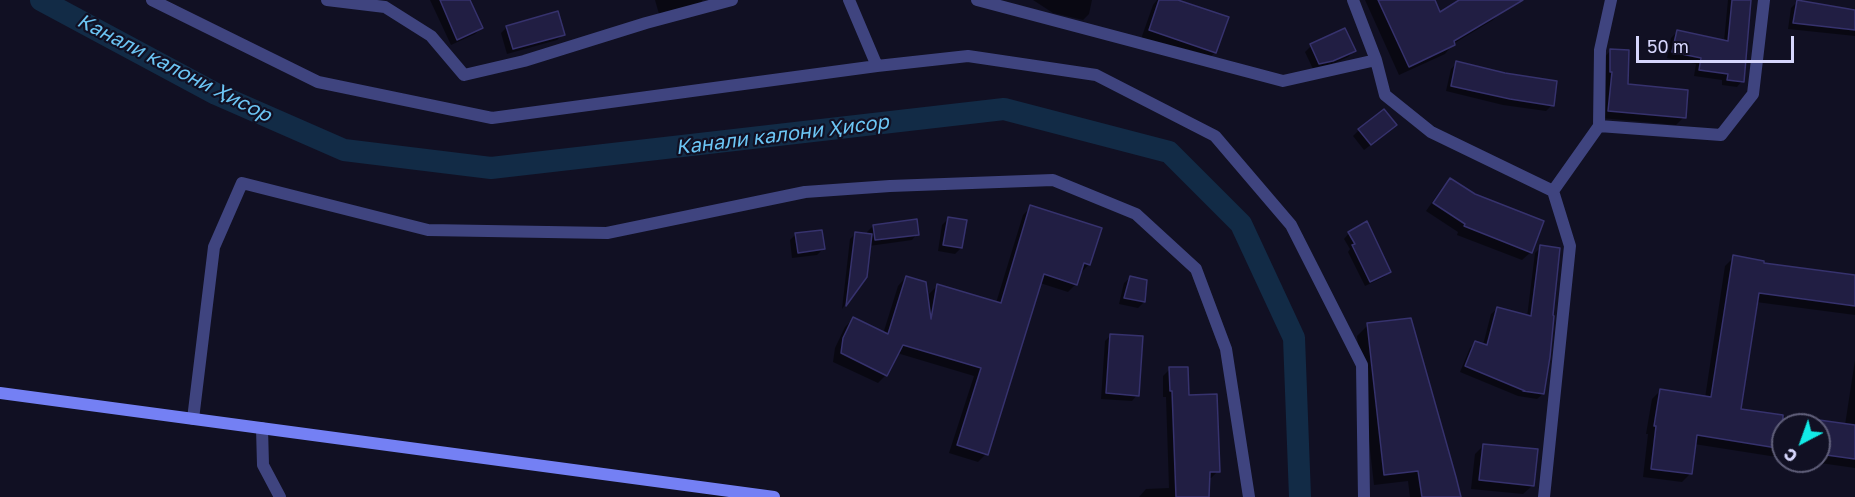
<!DOCTYPE html>
<html>
<head>
<meta charset="utf-8">
<style>
  body { margin:0 }
  #map { position:relative; width:1855px; height:497px; overflow:hidden; background:#111023; font-family:"Golos Text",sans-serif }
  canvas { display:block }
  .north { position:absolute; left:1771px; top:413px; width:60px; height:60px; box-sizing:border-box; background:#111023; border:2px solid #605f7a; border-radius:50%; rotate:221deg; font-size:16px; font-weight:700; line-height:24px; text-align:center; color:#d6d6fc }
  .north::after { content:''; display:block; margin:auto; width:21px; height:27px; background:#12ebe7; clip-path:polygon(50% 0,100% 100%,50% 72%,0 100%) }
  .scale { position:absolute; left:1636px; top:36px; width:158px; height:27px; box-sizing:border-box; border:3px solid #d6d6fc; border-top:0; padding-left:8px; font-size:18px; line-height:21px; white-space:nowrap; color:#d6d6fc; -webkit-text-stroke:4px #111023; paint-order:stroke }
</style>
</head>
<body>
<div id="map">
<canvas width="1855" height="497"></canvas>
<div class="north">С</div>
<div class="scale">50 m</div>
</div>
<script>
const c = document.querySelector('canvas').getContext('2d');
c.lineJoin = 'round';
function paint(path, color) { c.fillStyle = color; c.fill(path, 'evenodd'); }
function stroke(path, color, width, dash) { c.strokeStyle = color; c.lineWidth = width; c.lineCap = dash ? 'butt' : 'round'; c.setLineDash(dash || []); c.stroke(path); }
function drawText(font, color, halo, rows, align = 'center') {
  c.font = font + ' "Golos Text",sans-serif'; c.lineWidth = 4.5; c.setLineDash([]); c.textBaseline = 'middle'; c.strokeStyle = halo; c.fillStyle = color; for (const [text, x, y, turn = 0] of rows) {
    c.save(); c.translate(x, y); c.rotate((+turn || 0) * Math.PI / 180); c.textAlign = isNaN(turn) ? turn : align; if (halo) c.strokeText(text, 0, 0); c.fillText(text, 0, 0); c.restore();
  }
}
paint(new Path2D(`
  M430 0H468L481 28 475 34 451 45Z
  M655 0H703L700 3 659 14Z
  M1033 0H1092L1089 14 1083 20 1053 13Z
  M1157 0H1174L1215 52 1206 61 1141 39 1153 5Z
  M1365 0H1433L1439 14 1462 0H1513L1493 20 1453 44 1445 54 1399 75Z
  M1728 0H1750L1742 81 1737 87 1722 85V80L1694 76 1696 64 1667 58 1671 38 1677 32 1724 41Z
  M1797 2 1848 10 1850 8 1855 9V36L1788 29 1791 8Z
  M507 27 563 34 557 40 507 54 501 33Z
  M1311 46 1354 51 1348 57 1326 67 1313 69 1305 52Z
  M1610 51 1627 86 1684 117 1676 125 1601 118 1603 59Z
  M1457 63 1504 74 1552 105 1546 111 1503 105 1446 91 1451 69Z
  M1359 130 1389 131 1364 150 1353 136Z
  M1450 180 1531 252 1522 260 1457 235 1458 232 1426 211 1442 188Z
  M1031 207 1089 264 1081 273 1076 284 1068 292 1040 283 986 454 978 462 949 453 974 376 897 353 886 375 878 383 833 362 835 348 845 327 853 319 883 334 898 286 906 277 928 302 929 294 937 286 996 303 1023 215Z
  M948 219 961 248 955 254 938 251 942 225Z
  M873 226 917 234 912 240 869 246 865 276 842 309 850 239 855 234 868 235 867 232Z
  M1349 233 1389 272 1384 277 1365 286 1348 252 1350 249 1344 239Z
  M796 234 823 249 817 255 792 258 790 240Z
  M1541 247 1543 394 1537 399 1518 396 1460 372 1470 348 1476 342 1483 345 1491 314 1497 309 1527 317 1535 253Z
  M1734 257 1762 264 1855 276V315L1756 302 1740 410 1845 425 1855 360V468L1806 461H1819V425H1783V458L1694 444 1690 474 1682 482 1643 477 1648 434H1646L1652 399 1660 391 1705 398 1725 266Z
  M1130 278 1145 282 1144 302 1138 308 1119 304 1124 283Z
  M1368 325 1460 497H1410L1408 481 1374 485 1357 336Z
  M1111 335 1137 395 1132 401 1101 399 1105 341Z
  M1170 369 1187 396 1218 471 1211 478H1208V497H1139L1146 489 1169 488 1166 397H1163V376Z
  M1484 445 1532 486 1523 494 1471 489 1475 454Z`), '#0007');
stroke(new Path2D(`
  M41 0 216 94 344 150 491 168 1004 109 1169 152 1241 224 1294 338 1300 497`), '#122b46', 22);
const building = new Path2D(`
  M440 0H470L483 28 457 40Z
  M1159 0H1178L1229 17 1216 53 1149 30Z
  M1378 0H1435L1440 12 1459 0H1523L1454 41 1455 45 1409 67Z
  M1732 0H1751L1744 82 1727 80 1728 74 1699 70 1701 58 1672 52 1677 30 1728 41Z
  M1797 0 1855 10V30L1793 23Z
  M558 11 565 35 513 49 506 26Z
  M1345 28 1356 51 1333 61 1319 64 1310 44Z
  M1610 49 1629 50 1628 84 1688 90 1686 118 1608 111 1612 72H1610Z
  M1456 61 1505 73 1557 81 1554 106 1510 99 1451 86Z
  M1384 109 1397 125 1371 145 1358 129Z
  M1450 178 1475 194 1544 221 1532 253 1464 226 1465 224 1433 203Z
  M1030 205 1102 228 1090 265 1084 263 1077 285 1044 274 988 455 957 445 981 368 903 345 887 376 841 353 843 338 853 317 888 334 906 276 926 282 931 319 937 284 1001 303Z
  M948 217 967 220 962 248 943 245Z
  M917 219 919 235 875 240 873 225Z
  M1367 221 1391 272 1370 282 1352 245 1355 244 1348 232Z
  M822 230 825 249 798 253 795 233Z
  M855 232 872 234 867 277 846 306Z
  M1540 245 1560 248 1553 315 1554 316 1550 357 1544 394 1523 391H1525L1465 366 1475 341 1487 345 1497 307 1531 316Z
  M1733 255 1764 261V263L1855 275V306L1759 293 1741 409 1783 415V449L1697 435 1692 474 1651 469 1656 426H1654L1660 389 1711 397Z
  M1130 276 1147 280 1145 302 1124 298Z
  M1411 318 1456 477 1461 497H1422L1418 471 1384 475 1367 323Z
  M1110 334 1143 336 1139 396 1106 393Z
  M1169 367H1188L1189 395 1217 394 1220 472H1210L1209 497H1176L1172 391H1170Z
  M1819 420 1855 425V459L1819 454Z
  M1483 444 1538 449 1534 486 1479 480Z`);
paint(building, '#211e43');
stroke(building, '#36326d', 1.5);
stroke(new Path2D(`
  M152 0 318 82 492 118 877 66 968 56 1096 75 1215 136 1291 225 1362 365 1364 497
  M327 0 385 7 431 36 464 75 524 61 646 23 732 0
  M849 0 877 66
  M977 0 1283 81 1376 60 1353 0
  M1376 60 1385 95 1431 132 1553 191 1570 246 1544 497
  M1599 126 1721 135 1753 94 1764 0
  M1553 191 1599 126 1600 50 1611 0
  M193 419 214 247 242 183 428 230 607 233 805 192 890 186 1053 180 1136 214 1196 269 1226 349 1249 497
  M262 428 263 465 280 497`), '#3f447f', 12);
stroke(new Path2D(`
  M0 393 774 497`), '#7480f4', 12);
drawText('italic 20px', '#6cc5f4', '#111023', [
  ["Канали калони Ҳисор",174,68,27],
  ["Канали калони Ҳисор",782,135,-7]
]);
</script>
</body>
</html>
